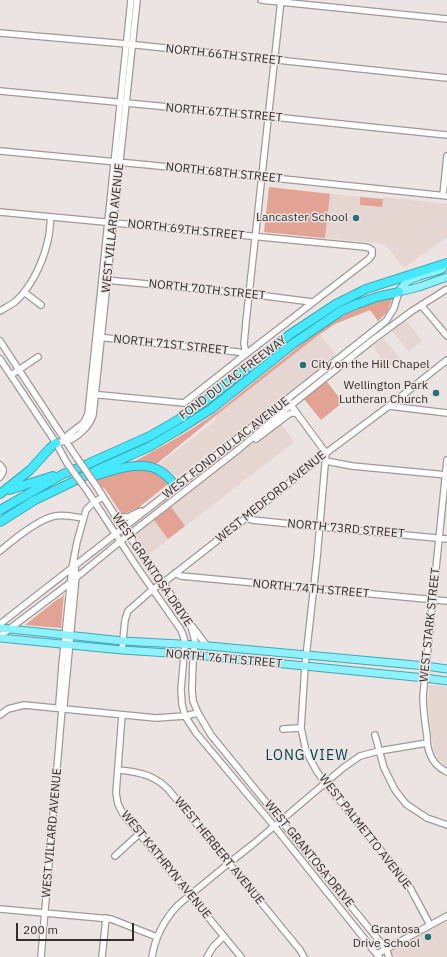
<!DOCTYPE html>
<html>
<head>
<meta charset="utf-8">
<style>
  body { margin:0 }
  #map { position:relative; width:447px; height:957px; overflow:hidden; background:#ebe4e2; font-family:"IBM Plex Sans",sans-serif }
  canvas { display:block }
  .scale { position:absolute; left:16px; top:923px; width:118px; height:18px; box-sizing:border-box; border:2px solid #333030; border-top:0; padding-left:5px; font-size:12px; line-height:14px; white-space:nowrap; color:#333030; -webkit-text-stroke:3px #ebe4e2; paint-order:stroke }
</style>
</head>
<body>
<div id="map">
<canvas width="447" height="957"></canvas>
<div class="scale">200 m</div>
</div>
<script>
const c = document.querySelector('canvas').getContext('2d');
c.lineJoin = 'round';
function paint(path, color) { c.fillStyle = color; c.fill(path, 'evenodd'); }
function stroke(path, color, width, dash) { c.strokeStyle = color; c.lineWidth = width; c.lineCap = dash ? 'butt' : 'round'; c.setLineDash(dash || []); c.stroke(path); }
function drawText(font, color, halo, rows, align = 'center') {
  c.font = font + ' "IBM Plex Sans",sans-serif'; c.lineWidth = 3; c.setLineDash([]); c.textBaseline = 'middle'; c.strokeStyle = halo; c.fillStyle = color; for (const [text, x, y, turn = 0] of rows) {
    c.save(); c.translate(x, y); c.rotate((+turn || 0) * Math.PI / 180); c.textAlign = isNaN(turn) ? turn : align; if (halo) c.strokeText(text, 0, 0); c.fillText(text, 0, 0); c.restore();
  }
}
paint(new Path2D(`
  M269 187 372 198 383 199V197L447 204V237L404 268 385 244 264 232Z
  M406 320 422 341 409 352 392 331Z
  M320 334 337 357 231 439 230 437 178 477 169 471 158 465 216 420 214 417Z
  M383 338 400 358 388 368 373 346Z
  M280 422 294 442 147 556 133 536Z
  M429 685 447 687V767L438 759 434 750 430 728V722L428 708Z
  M447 916V957H389L386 949Z`), '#e6d6d2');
paint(new Path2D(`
  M269 187 330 194 325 238 264 232Z
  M360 197 383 199 382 207 360 205Z
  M393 296 394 300H392L387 312 378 321 370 310 335 324 320 334 214 417 154 466 131 463C162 447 194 429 222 408 243 391 264 374 286 357 305 341 325 325 348 313 362 306 378 301 393 296Z
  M326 381 343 402 321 420 303 398Z
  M133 468 154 470 167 480 168 484 138 508 123 514 121 513 105 489 102 487 97 480 121 471Z
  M171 507 185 526 168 539 154 520Z
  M64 594 61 628 25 625 59 598V599L63 596V595Z`), '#e2a394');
const minor = new Path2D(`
  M261 0 447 19
  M0 33 127 44 447 78
  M0 91 274 117 447 135
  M0 151 149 165 447 196
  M443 195 447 156
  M0 212 365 247 369 248 372 250V255L369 259 246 354 184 403 90 394
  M106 280 250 294 312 302
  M24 292 41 305
  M421 305 447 336
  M0 311C5 308 11 305 16 301 33 285 45 258 49 235 50 229 50 223 51 217
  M97 337 238 352 246 354 244 344 246 322 281 0
  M0 341 65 440 77 458
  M0 359 56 443 67 463
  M11 375 38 357
  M287 400 326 453 317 558 305 666 301 728 306 751 316 770 325 783 407 882 430 925
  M389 406 447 413
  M256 439 289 414 292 413H297
  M65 440 68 435 81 425 84 422 88 414 131 0
  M56 443C61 442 67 441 72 439 81 434 90 425 93 415L137 0
  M447 460 423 696C423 709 425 723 427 736 427 742 428 749 430 754 433 763 439 768 447 772
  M326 461 352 466 447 475
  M0 465 3 469V472L0 477
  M97 487 123 528 163 583 190 623 195 641 193 662 192 689 193 701 198 713 211 735 386 949 389 957
  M88 492 137 567 181 630 184 638 185 644 181 689 182 704 185 716 196 733 274 826 379 957
  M116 517H128L141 511
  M246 518 252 520 320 527 447 539
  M0 551C13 540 38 519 55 516 64 514 74 517 83 518
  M175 573 181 576 447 601
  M0 624 205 464 386 321 394 308 399 292
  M192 626 207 646
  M0 636 66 586 117 544 239 449 291 405 374 339 412 311 447 289
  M122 650 125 620 128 611 153 589 163 583 246 518 326 453 389 406 447 360
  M62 709 59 704 62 665 72 568 77 542 86 510 94 502 103 497
  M0 715 8 709 24 705 156 718 185 716 198 713
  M122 715 116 793 118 804 123 814 241 957
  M283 729 301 728
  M375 735 384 768 395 790 406 804 427 818 447 825
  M118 770C131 771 147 773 158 781 162 783 165 787 168 789L300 950 304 957
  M115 856 139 834
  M0 909 111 919 157 937
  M377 954 447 916
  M41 957 62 709 64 705 75 587C76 578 76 569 74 560
  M102 957 106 918
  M152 957C155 937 164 920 178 905L229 863 252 845 343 768 360 756 379 751 427 743
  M207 957 213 947 224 936`);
const major = new Path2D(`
  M399 292C405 277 424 275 437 271L442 269 447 263
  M399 292 419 287 447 277
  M0 628 123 641 198 645 426 666 447 669
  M0 638 122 650 184 654 425 678 447 681`);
const highway = new Path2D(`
  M94 476C114 470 144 458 163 473 168 476 172 482 176 486
  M9 490 53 476
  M0 494 30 470 50 448 56 443
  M0 510 63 474 83 466 150 436 176 421 205 401 289 335 336 304 366 289 447 263
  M0 522 35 500 95 471 149 447 178 430 211 409 294 343 341 311 357 304 377 297 399 292`);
stroke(minor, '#a09998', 8);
stroke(major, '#3fa8b5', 9);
stroke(highway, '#3fa8b5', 10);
stroke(minor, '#fff', 5.5);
stroke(major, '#8ff1fd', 7);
stroke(highway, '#45e8fc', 8);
const minorBridge = new Path2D(`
  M77 458 97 487
  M67 463 88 492`);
stroke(minorBridge, '#a09998', 8, []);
stroke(minorBridge, '#fff', 5.5);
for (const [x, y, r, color] of [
  [356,218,4,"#266f78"],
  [303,365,4,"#266f78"],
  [436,393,4,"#266f78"],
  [428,937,4,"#266f78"]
]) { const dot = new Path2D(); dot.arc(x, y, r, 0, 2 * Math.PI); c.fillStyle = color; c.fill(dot); stroke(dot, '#ebe4e2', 1.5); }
drawText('12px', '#333030', '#ebe4e2', [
  ["NORTH 66TH STREET",224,55,6],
  ["NORTH 67TH STREET",224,113,5],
  ["NORTH 68TH STREET",224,173,6],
  ["WEST VILLARD AVENUE",113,228,-84],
  ["NORTH 69TH STREET",186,230,6],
  ["NORTH 70TH STREET",207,290,6],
  ["NORTH 71ST STREET",171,345,6],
  ["FOND DU LAC FREEWAY",233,378,-37],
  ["WEST FOND DU LAC AVENUE",226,448,-38],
  ["WEST MEDFORD AVENUE",271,497,-39],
  ["NORTH 73RD STREET",346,529,5],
  ["WEST GRANTOSA DRIVE",152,570,56],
  ["NORTH 74TH STREET",311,589,5],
  ["WEST STARK STREET",430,625,-84],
  ["NORTH 76TH STREET",224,659,5],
  ["WEST PALMETTO AVENUE",365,832,52],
  ["WEST VILLARD AVENUE",52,833,-85],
  ["WEST HERBERT AVENUE",219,851,51],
  ["WEST GRANTOSA DRIVE",309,854,51],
  ["WEST KATHRYN AVENUE",166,865,51]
]);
drawText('12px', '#333030', '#ebe4e2', [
  ["Lancaster School",348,218],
  ["City on the Hill Chapel",311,365,"left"],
  ["Wellington Park",428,386],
  ["Lutheran Church",428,400],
  ["Grantosa",420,930],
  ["Drive School",420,944]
], 'right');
c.letterSpacing = '1px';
drawText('14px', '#004148', '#ebe4e2', [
  ["LONG VIEW",307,756]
]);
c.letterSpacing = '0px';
</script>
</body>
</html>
